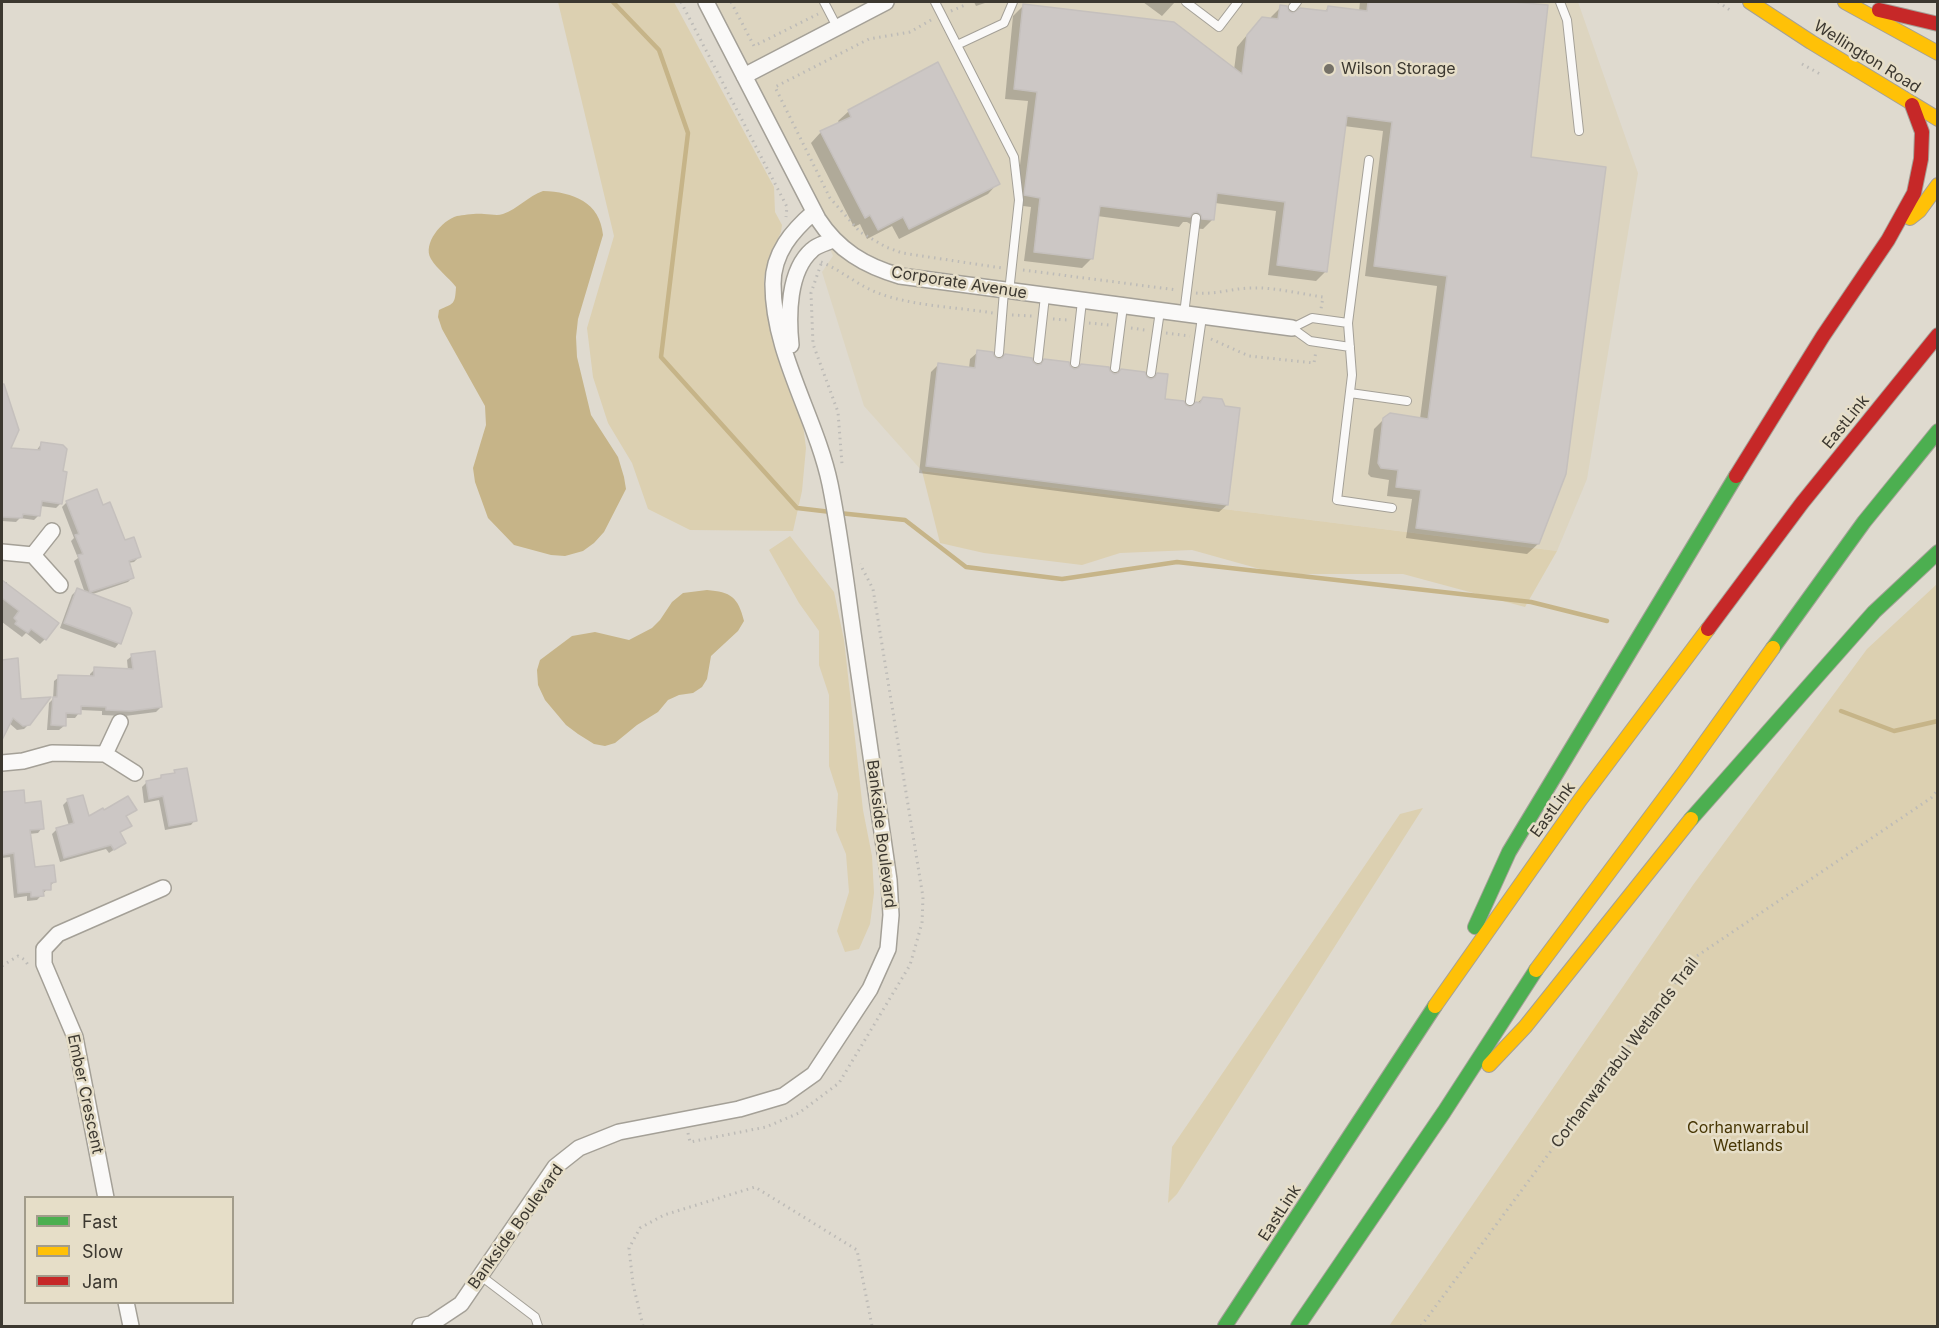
<!DOCTYPE html>
<html>
<head>
<meta charset="utf-8">
<style>
  body { margin:0 }
  #map { position:relative; width:1939px; height:1328px; overflow:hidden; background:#dfdacf; font-family:Inter,sans-serif }
  canvas { display:block }
  .frame { position:absolute; inset:0; border:3px solid #3c3830; pointer-events:none }
  .legend { position:absolute; left:24px; top:1196px; width:210px; height:108px; box-sizing:border-box; background:#e6dec8; border:2px solid #a29c8b; margin:0; padding:8px 10px; list-style:none; font-size:18px; color:#3c3830 }
  .legend li { display:flex; align-items:center; gap:12px; height:30px }
  .legend b { width:30px; border:2px solid #a29c8b }
</style>
</head>
<body>
<div id="map">
<canvas width="1939" height="1328"></canvas>
<div class="frame"></div>
<ul class="legend">
<li><b style="height:8px;background:#4caf50"></b>Fast</li>
<li><b style="height:8px;background:#ffc107"></b>Slow</li>
<li><b style="height:8px;background:#c62828"></b>Jam</li>
</ul>
</div>
<script>
const c = document.querySelector('canvas').getContext('2d');
c.lineJoin = 'round';
function paint(path, color) { c.fillStyle = color; c.fill(path, 'evenodd'); }
function stroke(path, color, width, dash) { c.strokeStyle = color; c.lineWidth = width; c.lineCap = dash ? 'butt' : 'round'; c.setLineDash(dash || []); c.stroke(path); }
function drawText(font, color, halo, rows, align = 'center') {
  c.font = font + ' Inter,sans-serif'; c.lineWidth = 5; c.setLineDash([]); c.textBaseline = 'middle'; c.strokeStyle = halo; c.fillStyle = color; for (const [text, x, y, turn = 0] of rows) {
    c.save(); c.translate(x, y); c.rotate((+turn || 0) * Math.PI / 180); c.textAlign = isNaN(turn) ? turn : align; if (halo) c.strokeText(text, 0, 0); c.fillText(text, 0, 0); c.restore();
  }
}
paint(new Path2D(`
  M706 2H1578L1638 173 1587 479 1557 551 922 471 864 406 822 272 833 256 818 219Z`), '#ddd5c0');
paint(new Path2D(`
  M558 2H674L774 187 775 212 782 225 781 232 768 260 764 278 766 302 776 345 791 395 803 425 806 448 802 491 793 531 690 530 648 509 632 463 608 423 593 377 587 328 614 236Z
  M922 471 1557 551 1525 607 1403 574H1278L1192 550 1120 553 1082 565 984 553 940 543Z
  M790 536 834 592 844 640 863 810 872 856 874 893 870 924 859 949 845 952 837 931 849 892 846 854 836 830 838 794 829 766V695L819 665V631L799 603 769 550Z
  M1937 584V1326H1389L1693 885 1867 649Z
  M1423 808 1177 1194 1168 1203 1172 1147 1400 814Z`), '#dcd0b1');
paint(new Path2D(`
  M543 191C573 192 600 202 603 235L578 319 576 337 577 357 591 415 618 457 624 477 626 489 604 532 594 543 583 551 565 556 551 555 514 545 488 518 475 482 473 468 486 425 485 406 442 329 438 317 439 310C454 303 455 305 456 287 448 277 437 269 431 259 422 244 442 220 457 216 464 215 476 213 484 214 491 214 497 216 503 214 518 209 528 196 543 191Z
  M707 590C731 592 738 597 744 621L738 631 711 656 707 679 702 687 693 693 679 695 668 700 658 712 637 725 615 743 605 746 594 744 578 734 566 725 545 700 538 685 537 670 540 660 572 636 595 632 629 640 652 628 660 620 672 602 683 593Z`), '#c6b488');
paint(new Path2D(`
  M974 2H988L976 6Z
  M1143 2H1175L1162 16Z
  M1360 2H1515L1529 158 1538 544 1527 554 1406 538 1412 499 1387 496 1389 480 1371 477 1368 474 1374 429 1384 419H1420L1437 286 1365 276 1383 131 1344 126 1326 271 1316 281 1268 275 1276 211 1215 203 1213 219 1203 229 1192 228V225L1187 222H1183L1179 227 1097 216 1092 258 1082 268 1024 261 1031 207 1015 205 1028 101 1005 99 1013 16 1023 6 1234 70 1237 47 1252 29 1270 20 1271 17 1281 7 1293 15 1324 12 1328 8 1359 11Z
  M849 111 998 183 988 194 899 239 892 226 867 239 860 224 854 227 811 143 821 132 840 124 838 121Z
  M978 352 998 360 1073 370 1108 372 1163 400 1190 409 1203 398 1227 505 1219 512 919 473 931 372 939 364 969 368 970 359Z
  M2 406 9 450 36 451 42 443 61 473V503L56 508 40 506 39 515 34 520 20 518 16 522 2 521Z
  M96 491 103 507 124 542 139 557 134 562 128 563 133 577 128 582 90 595 119 643 115 648 60 628 72 595 77 590 85 593 74 561 78 558 71 541 74 538 62 507 66 503Z
  M7 582V587L45 639 40 644 26 633 22 637 2 622V583Z
  M132 656 161 707 156 712 125 716 102 715V711L80 710 79 713 75 718H65L64 726 59 730H47L49 703 53 699 54 681 59 677 90 678V674L95 669 128 670 127 660Z
  M16 660 20 701 29 724 24 729 17 730 9 723 2 731V661Z
  M175 772 195 820 191 825 165 830 159 800 144 803 142 787 146 783 158 780 161 777 172 775Z
  M22 791 24 805 42 828 38 833 29 834 34 868 54 882 37 900 27 901V896L14 898 10 857 2 858V793Z
  M68 800 88 818 104 812 135 810 125 817 130 825 119 834 124 843 109 853 106 849 60 862 52 834 57 829 69 826 63 805Z`), '#0003');
stroke(new Path2D(`
  M613 2 659 50 688 133 661 357 797 508 831 512
  M839 513 905 520 966 567 1062 579 1177 562 1531 602 1607 621
  M1841 711 1894 731 1938 721`), '#c6b488', 4.5);
const building = new Path2D(`
  M1368 2H1513L1548 5 1531 157 1606 167 1566 474 1539 544 1416 528 1421 490 1396 487 1398 470 1381 468 1378 463 1383 418 1390 413 1428 419 1447 276 1374 266 1392 122 1347 116 1327 272 1277 265 1285 202 1217 193 1214 220 1202 219 1201 215 1197 212 1193 213 1190 217 1100 206 1093 259 1034 252 1040 198 1024 195 1037 92 1014 89 1023 4 1174 22 1242 74 1247 35 1262 17 1278 19 1280 5 1287 6 1289 11 1293 13 1300 8 1327 11 1328 6 1367 11Z
  M938 62 1000 184 909 229 903 217 878 230 870 215 865 218 820 131 851 117 848 110Z
  M977 350 993 352 994 356 998 359 1002 358 1005 354 1032 358 1033 362 1037 365 1041 364 1044 359 1069 362 1070 366 1074 369 1078 368 1081 364 1109 367 1110 371 1114 374 1118 373 1121 369 1145 372 1147 377 1151 379 1155 377 1157 373 1168 374 1165 399 1184 401 1186 405 1190 407 1196 402 1200 403 1203 397 1222 399 1225 406 1240 408 1228 505 926 466 938 363 975 368Z
  M2 384H4L19 430 11 448 40 450 41 442 63 445 67 449 63 471 67 472 62 504 42 501 40 516 23 514 22 518 2 517Z
  M97 489 103 505 110 502 125 540 134 537 141 557 129 561 134 578 90 592 78 555 83 554 75 535 79 534 66 501Z
  M2 580 59 623 46 640 31 629 28 633 15 624 17 621 14 618 19 611 2 598Z
  M77 588 130 608 132 613 121 644 64 623Z
  M155 651 162 707 131 711 106 710V707L81 706V714L66 713V726L51 725 53 697H57L58 675 94 676V667L133 669 131 654Z
  M18 658 21 699 51 697 30 725 23 726 13 718 2 740V660Z
  M187 768 197 821 169 826 163 796 149 799 146 781 161 778V775L175 773 174 770Z
  M24 790 25 803 41 801 44 829 30 830 35 867 54 865 56 882 51 883V890H43L44 896 31 897V892L18 893 14 853 2 855V792Z
  M83 795 89 816 103 808 104 810 128 796 137 810 126 816 132 826 120 832 126 843 114 850 111 845 64 858 56 828 74 823 67 799Z`);
paint(building, '#ccc7c5');
stroke(building, '#c5c0bd', 1.5);
const lane = new Path2D(`
  M824 2 837 27
  M935 2 1014 157 1019 200 1009 292
  M1186 2 1219 27 1238 2
  M1560 2 1567 20 1579 131
  M1293 7 1297 2
  M957 45 1004 23 1013 2
  M1369 160 1348 323 1352 375 1337 500 1392 508
  M1184 314 1196 218
  M1348 323 1312 318 1292 328 1310 341 1350 347
  M999 353 1004 291
  M1038 359 1045 296
  M1075 363 1082 301
  M1115 368 1123 306
  M1151 373 1160 311
  M1350 393 1407 401
  M1190 401 1202 317
  M481 1276 535 1317 538 1326`);
const street = new Path2D(`
  M706 2 818 219C838 250 865 266 900 276L1292 328
  M744 76 886 2
  M791 345C788 316 788 271 812 250 817 245 826 243 833 240
  M52 531 33 555 60 585
  M2 552 33 555
  M120 722 105 754 135 773
  M2 763 23 761 52 753 105 754
  M106 1198 75 1037 44 964V949L58 934 163 888
  M126 1302 131 1326
  M420 1326 431 1324 461 1304 555 1167 579 1148 619 1132 739 1109 783 1096 814 1074 870 989 888 949 891 915 889 880C877 798 865 715 853 633 846 583 840 533 830 484 816 417 773 354 773 284 773 253 792 231 814 212`);
const fast = new Path2D(`
  M1773 648 1864 522 1938 431
  M1691 819 1874 612 1938 552
  M1475 927 1509 852 1736 476
  M1225 1326 1435 1006
  M1298 1326 1444 1112 1536 970`);
const slow = new Path2D(`
  M1750 2 1811 42 1938 119
  M1845 2 1938 53
  M1910 218 1919 211 1938 185
  M1536 970 1684 772 1773 648
  M1435 1006 1580 800 1708 629
  M1489 1065 1525 1027 1691 819`);
const jam = new Path2D(`
  M1879 10 1938 24
  M1736 476 1823 336 1888 240 1914 193 1921 159 1922 132 1912 105
  M1708 629 1802 503 1938 335`);
stroke(lane, '#a4a097', 10);
stroke(street, '#a4a097', 18);
stroke(fast, '#a4a097', 16);
stroke(slow, '#a4a097', 16);
stroke(jam, '#a4a097', 16);
stroke(new Path2D(`
  M681 2 784 201 787 207 786 217
  M731 2 754 46 818 14
  M1718 2 1730 10
  M951 11 965 5 964 2
  M931 20 910 32 869 39 863 42 775 87 830 198 860 232 886 247 902 253 1002 268
  M1802 64 1820 74
  M821 262C841 270 857 285 878 293 912 306 956 307 993 313
  M821 264 811 293 813 344 838 412 842 464
  M1023 270 1177 290
  M1196 293C1215 295 1233 288 1252 288 1275 287 1300 294 1323 297L1321 309
  M1012 315 1032 316
  M1053 319 1068 320
  M1089 323 1109 325
  M1131 328 1145 330
  M1166 333 1190 336
  M1211 339 1249 356 1314 363 1316 351
  M2 966 18 956 25 960 28 965
  M688 1133 690 1142 766 1127 799 1113 839 1083 910 965 922 923 923 897 873 589 860 564
  M643 1326 633 1284 629 1248 640 1228 664 1215 755 1187 857 1250 872 1326
  M1421 1326 1694 958 1931 798 1938 790`), '#bdbbb7', 3, [1.5, 4.5]);
stroke(lane, '#faf9f8', 8);
stroke(street, '#faf9f8', 15);
stroke(fast, '#4caf50', 14);
stroke(slow, '#ffc107', 14);
stroke(jam, '#c62828', 14);
for (const [x, y, r, color] of [
  [1329,69,6,"#757168"]
]) { const dot = new Path2D(); dot.arc(x, y, r, 0, 2 * Math.PI); c.fillStyle = color; c.fill(dot); stroke(dot, '#e6dec8', 2); }
drawText('16px', '#3c3830', '#e6dec8', [
  ["Wellington Road",1867,57,32],
  ["Corporate Avenue",959,283,9],
  ["EastLink",1846,422,-51],
  ["EastLink",1553,810,-54],
  ["Bankside Boulevard",881,834,83],
  ["Corhanwarrabul Wetlands Trail",1625,1053,-53],
  ["Ember Crescent",85,1094,78],
  ["EastLink",1280,1213,-57],
  ["Bankside Boulevard",516,1227,-54]
]);
drawText('16px', '#3c3830', '#e6dec8', [
  ["Wilson Storage",1341,69]
], 'left');
drawText('16px', '#483705', '#e6dec8', [
  ["Corhanwarrabul",1748,1128],
  ["Wetlands",1748,1146]
]);
</script>
</body>
</html>
